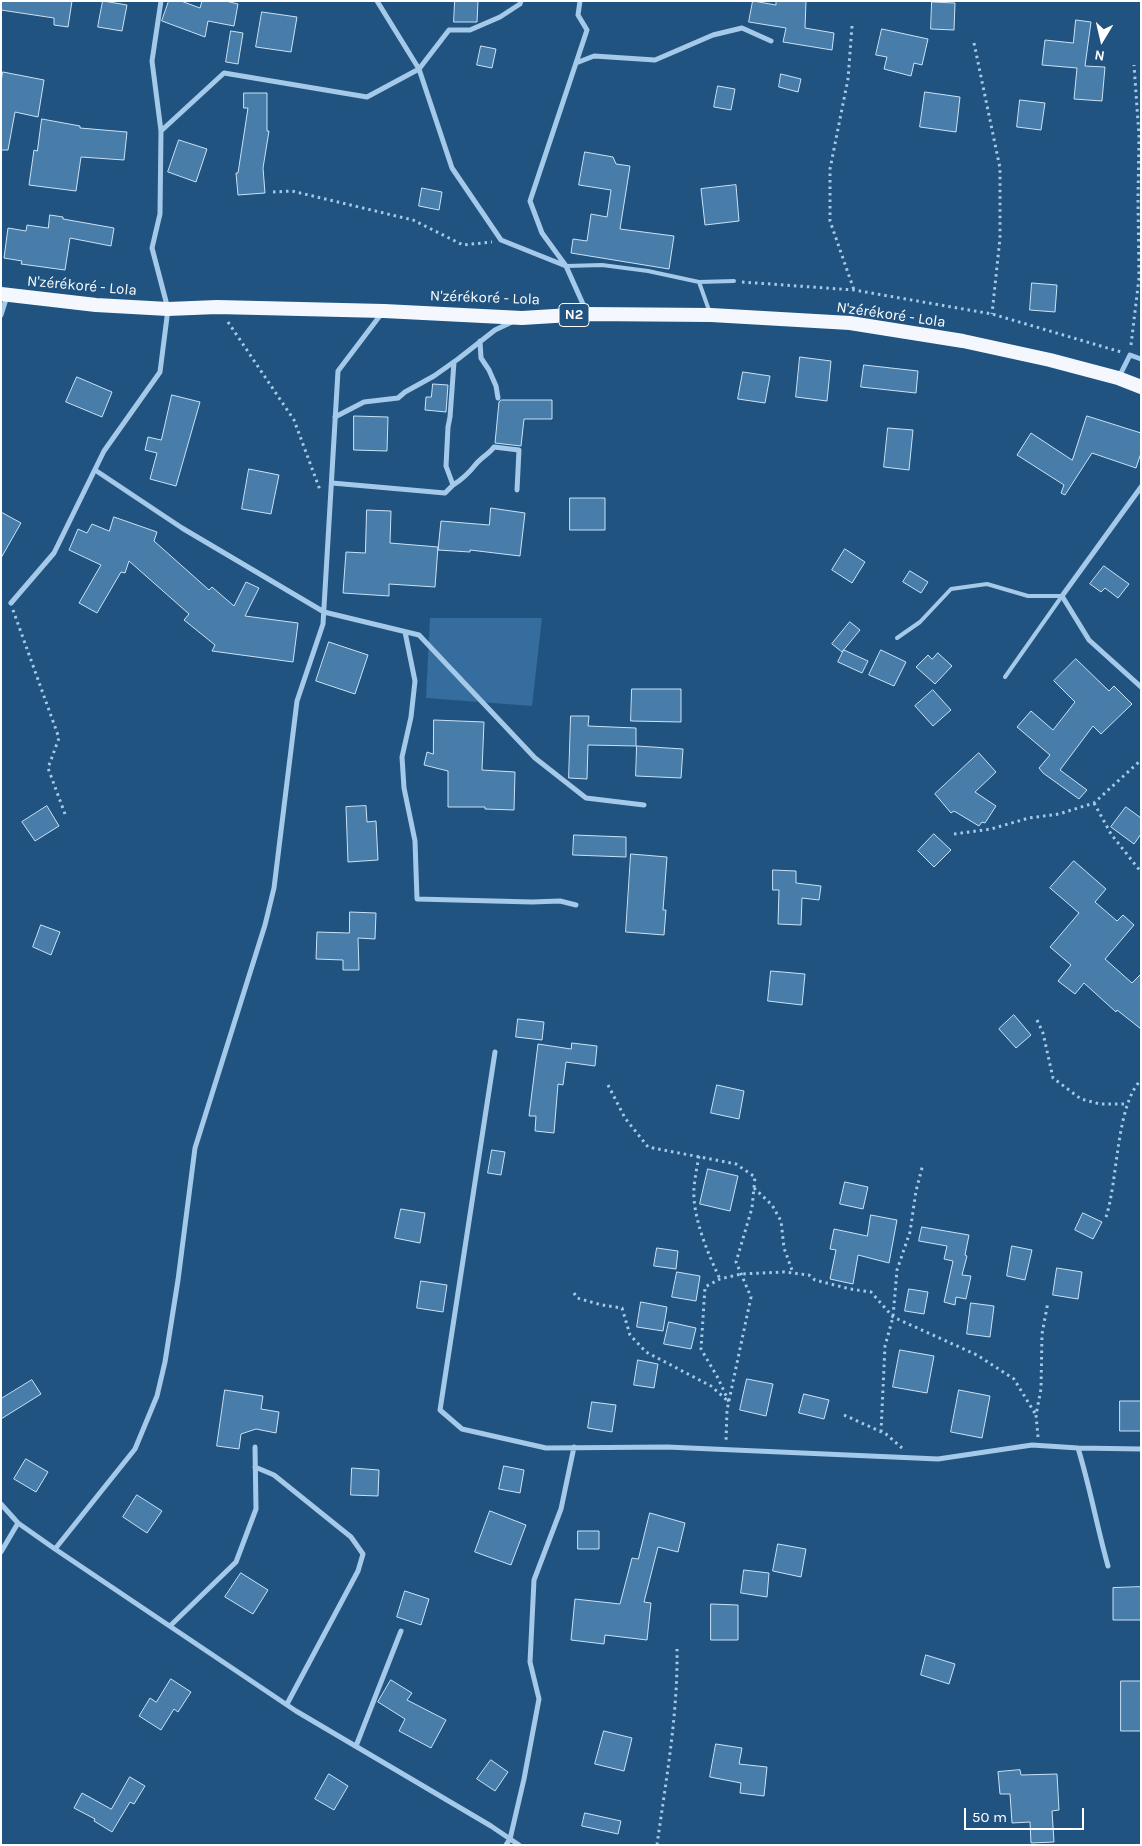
<!DOCTYPE html>
<html>
<head>
<meta charset="utf-8">
<style>
  body { margin:0 }
  #map { position:relative; width:1142px; height:1846px; overflow:hidden; background:#205380; font-family:Karla,sans-serif }
  canvas { display:block }
  .frame { position:absolute; inset:0; border:2px solid #fff; pointer-events:none }
  .north { position:absolute; left:1077px; top:15px; width:50px; height:50px; -webkit-text-stroke:4px #205380; paint-order:stroke; rotate:189deg; font-size:14px; font-weight:700; line-height:20px; text-align:center; color:#fff }
  .north::after { content:''; display:block; margin:auto; width:18px; height:22px; background:#fff; clip-path:polygon(50% 0,100% 100%,50% 72%,0 100%) }
  .scale { position:absolute; left:964px; top:1808px; width:120px; height:22px; box-sizing:border-box; border:2px solid #fff; border-top:0; padding-left:6px; font-size:15px; line-height:18px; white-space:nowrap; color:#fff; -webkit-text-stroke:4px #205380; paint-order:stroke }
</style>
</head>
<body>
<div id="map">
<canvas width="1142" height="1846"></canvas>
<div class="frame"></div>
<div class="north">N</div>
<div class="scale">50 m</div>
</div>
<script>
const c = document.querySelector('canvas').getContext('2d');
c.lineJoin = 'round';
function paint(path, color) { c.fillStyle = color; c.fill(path, 'evenodd'); }
function stroke(path, color, width, dash) { c.strokeStyle = color; c.lineWidth = width; c.lineCap = dash ? 'butt' : 'round'; c.setLineDash(dash || []); c.stroke(path); }
function drawText(font, color, halo, rows, align = 'center') {
  c.font = font + ' Karla,sans-serif'; c.lineWidth = 4; c.setLineDash([]); c.textBaseline = 'middle'; c.strokeStyle = halo; c.fillStyle = color; for (const [text, x, y, turn = 0] of rows) {
    c.save(); c.translate(x, y); c.rotate((+turn || 0) * Math.PI / 180); c.textAlign = isNaN(turn) ? turn : align; if (halo) c.strokeText(text, 0, 0); c.fillText(text, 0, 0); c.restore();
  }
}
paint(new Path2D(`
  M430 618H542L532 706 426 698Z`), '#346d9e');
const building = new Path2D(`
  M1 1H72L68 27 54 25V18L1 10Z
  M103 1 127 5 122 31 98 27Z
  M169 1H181L200 8 202 1H226L238 4 234 26 208 21 205 37 162 21Z
  M455 1H478L477 22H454Z
  M753 1 776 5V1H806L805 28 834 33 832 50 783 42 786 28 749 22Z
  M932 2 955 3 954 30 931 29Z
  M262 12 297 17 291 52 256 47Z
  M1076 20 1091 22 1085 66 1105 67 1102 101 1074 99 1077 68 1042 65 1045 40 1073 43Z
  M882 29 928 39 922 65 914 63 911 76 884 69 887 57 876 55Z
  M231 31 243 33 238 64 226 62Z
  M481 46 496 49 492 68 477 65Z
  M3 72 44 80 38 117 15 112 8 150H1V82Z
  M781 74 801 79 798 92 779 87Z
  M718 86 735 89 731 110 714 107Z
  M925 92 960 97 956 132 920 127Z
  M244 93H267V131H269L263 168 265 193 238 195 236 173H238L248 108H244Z
  M1020 100 1045 103 1041 130 1017 127Z
  M42 119 80 126V128L127 132 124 160 81 157 76 191 29 185 34 150 37 151Z
  M179 140 207 149 196 182 168 172Z
  M585 152 613 157 616 164 630 166 620 229 674 236 669 269 571 253 573 239 587 241 591 214 607 217 611 190 579 185Z
  M736 185 739 221 705 225 701 189Z
  M422 188 442 192 439 210 419 206Z
  M50 215 63 217V219L114 228 111 246 70 238 65 270 21 264 22 261 4 258 8 228 26 231 27 225 48 228Z
  M1032 283 1057 285 1055 312 1030 310Z
  M800 357 831 361 827 401 796 397Z
  M864 365 918 371 916 393 861 387Z
  M743 372 770 376 765 403 738 399Z
  M77 377 112 392 102 417 66 402Z
  M433 384 448 385 446 412 425 410 426 397H431Z
  M172 395 200 402 176 486 150 479 157 453 145 450 148 437 161 440Z
  M502 400H552V419H524L521 446 495 443 499 402Z
  M354 416 388 417 387 451 354 450Z
  M1087 416 1141 433V453L1136 468 1092 453 1065 495 1061 493 1064 485 1017 455 1031 433 1072 460Z
  M888 428 913 430 909 470 884 467Z
  M249 469 279 475 271 514 242 509Z
  M570 498H605V530H570Z
  M491 508 525 513 520 556 470 550V552L438 550 441 521 489 525Z
  M367 510 391 511 390 543 438 547 435 587 389 584V596L343 593 346 552 365 553Z
  M1 512 21 523 1 558Z
  M114 517 157 532 154 541 209 590 212 587 234 606 246 582 259 588 245 616 298 623 293 662 212 651 215 645 184 620 189 614 129 561 125 573 121 572 97 613 79 603 101 565 69 550 78 529 87 533 92 524 109 531Z
  M845 549 865 562 852 583 832 570Z
  M1104 566 1129 584 1118 598 1105 588 1101 592 1090 584Z
  M910 571 928 582 921 593 903 582Z
  M850 622 860 630 842 652 832 644Z
  M329 642 368 655 355 694 316 681Z
  M844 650 868 661 862 673 838 662Z
  M881 650 906 662 894 686 869 675Z
  M938 653 952 666 935 684 916 667 928 655 932 659Z
  M1076 659 1109 691 1114 686 1132 704 1101 734 1093 726 1060 770 1087 790 1079 799 1043 773 1039 768 1050 755 1017 727 1031 711 1053 730 1075 702 1054 681Z
  M632 689H681V722L631 721Z
  M933 690 951 710 933 726 915 706Z
  M571 716H589L588 726 636 728V746L588 745 587 779 569 778Z
  M434 720 484 722 482 770 515 772 514 810 485 809V807H448V771L424 765 427 752 433 754Z
  M637 746 683 749 681 778 636 776Z
  M979 753 996 772 975 792 996 806 985 823 982 822 979 826 954 811 951 813 935 794Z
  M47 806 59 826 35 841 22 822Z
  M366 806 367 822 376 821 378 860 348 862 346 807Z
  M1126 807 1141 818V834L1134 844 1111 827Z
  M934 834 951 850 934 867 918 851Z
  M574 835 626 837V857L573 855Z
  M631 854 667 857 663 910H666L664 935 626 932Z
  M1074 861 1106 889 1095 902 1117 921 1123 915 1134 925 1105 959 1132 983 1141 974V1029L1117 1010 1116 1012 1084 983 1075 994 1058 981 1071 965 1050 947 1079 913 1050 888Z
  M773 870 796 871V883L821 886 819 900 802 898 801 925 778 924 779 890H773Z
  M350 912 376 913 375 939 358 938 359 970H343V960L316 959 317 932 349 933Z
  M41 925 60 932 51 955 33 947Z
  M771 971 805 974 802 1005 768 1001Z
  M1014 1015 1031 1035 1016 1048 999 1029Z
  M518 1019 544 1022 542 1040 516 1037Z
  M572 1043 597 1046 595 1066 566 1062 563 1085 558 1084 554 1133 535 1131 536 1116H529L538 1044 571 1049Z
  M717 1085 744 1091 739 1119 711 1113Z
  M492 1150 505 1152 501 1175 488 1173Z
  M708 1169 738 1176 730 1211 700 1204Z
  M845 1182 868 1187 863 1209 840 1204Z
  M401 1209 425 1213 420 1243 395 1238Z
  M1083 1213 1102 1222 1093 1239 1075 1230Z
  M871 1215 897 1220 889 1263 858 1255 853 1284 830 1279 836 1250 830 1249 834 1229 867 1236Z
  M922 1227 969 1235 965 1255 967 1256 962 1275 971 1276 966 1299 956 1297 955 1305 944 1302 953 1261 944 1259 947 1246 919 1241Z
  M1012 1246 1032 1250 1025 1280 1007 1276Z
  M657 1248 678 1251 676 1269 654 1266Z
  M1057 1268 1082 1272 1078 1299 1053 1295Z
  M677 1272 700 1276 696 1301 672 1297Z
  M421 1281 447 1285 443 1312 417 1308Z
  M909 1289 928 1292 924 1314 905 1311Z
  M641 1302 667 1307 663 1331 637 1327Z
  M971 1303 994 1306 990 1337 967 1334Z
  M669 1322 696 1328 691 1349 664 1344Z
  M900 1350 934 1356 927 1393 893 1387Z
  M638 1360 658 1364 654 1388 634 1385Z
  M747 1379 773 1384 766 1416 740 1410Z
  M32 1380 41 1394 1 1419V1399Z
  M225 1390 263 1396 261 1409 279 1412 276 1433 256 1429 241 1434 239 1449 217 1446Z
  M959 1390 990 1396 982 1438 951 1432Z
  M804 1394 829 1400 824 1419 799 1413Z
  M1120 1401H1141V1431H1120Z
  M592 1402 616 1405 612 1432 588 1428Z
  M26 1459 48 1472 36 1492 14 1479Z
  M504 1466 524 1470 520 1493 499 1489Z
  M352 1468 379 1470 378 1496 351 1495Z
  M137 1495 162 1511 147 1533 123 1517Z
  M490 1511 526 1525 511 1565 475 1552Z
  M650 1513 685 1523 678 1552 658 1547 644 1602 651 1603 647 1640 605 1635 604 1644 571 1640 575 1599 620 1604 632 1558 638 1559Z
  M578 1531H599V1549H578Z
  M778 1544 806 1549 801 1577 773 1571Z
  M744 1570 769 1573 767 1597 741 1593Z
  M241 1573 268 1590 253 1614 225 1597Z
  M1141 1587V1620H1113V1588Z
  M405 1591 429 1599 421 1625 397 1617Z
  M711 1604 738 1605V1640H711Z
  M926 1655 955 1664 949 1684 921 1675Z
  M171 1679 191 1692 178 1712 174 1709 161 1730 139 1716 150 1698 156 1702Z
  M391 1680 412 1693 407 1700 446 1720 431 1748 399 1731 405 1719 378 1702Z
  M1121 1681H1141V1731H1121Z
  M604 1731 632 1738 624 1771 595 1764Z
  M716 1744 742 1748 739 1764 767 1767 764 1796 740 1793 741 1783 710 1777Z
  M491 1760 508 1772 495 1791 477 1779Z
  M1020 1770 1021 1775 1057 1774 1059 1810 1052 1811 1054 1842 1031 1843 1030 1822 1012 1823 1010 1794H1000L998 1772Z
  M329 1774 348 1786 334 1810 315 1799Z
  M130 1777 145 1786 134 1804 130 1802 112 1832 94 1821 95 1819 74 1808 82 1793 111 1809Z
  M585 1813 621 1821 618 1834 582 1826Z`);
paint(building, '#497da9');
stroke(building, '#c9e2f6', 1);
stroke(new Path2D(`
  M852 26 848 79 830 169V221L854 290
  M974 43 1000 168V238L992 314
  M273 192 292 191 413 220 463 245 492 242
  M742 282 854 290 992 314 1121 352
  M228 322 294 420 320 490
  M1131 345 1139 278 1138 198 1139 136 1134 65
  M13 610 59 738 48 768 65 814
  M1094 803 1111 834 1141 872
  M954 834 991 829 1029 818 1059 814 1094 803 1141 760
  M1037 1020 1043 1033 1053 1078 1081 1099 1100 1104H1127
  M608 1085 625 1118 648 1147 736 1164 755 1177 752 1208 736 1262 751 1297 727 1410 726 1442
  M699 1156C697 1167 695 1177 694 1188 692 1216 708 1254 720 1279
  M754 1188 772 1205 781 1221 784 1248 793 1273
  M1106 1217C1118 1181 1116 1105 1141 1080
  M574 1293 577 1298 602 1305 622 1308 630 1335 646 1352 711 1386 729 1402 718 1378 701 1349 705 1287 720 1279 741 1274 784 1272 809 1275 815 1280 850 1289 871 1292 893 1317 977 1355 1014 1379 1036 1415
  M844 1415 886 1434 902 1448
  M881 1432 885 1346 893 1317 897 1270 910 1232 916 1191 923 1164
  M1038 1437 1036 1415 1041 1389 1042 1334 1048 1302
  M657 1845C666 1780 678 1714 677 1649`), '#a5c9e8', 3, [2.5, 4]);
stroke(new Path2D(`
  M566 266 602 265 648 271 699 282 710 313
  M699 282 734 281
  M897 638 920 622 951 589 987 584 1028 596H1062L1005 677`), '#a5c9e8', 4);
stroke(new Path2D(`
  M377 1 419 69 452 168 501 240 566 266 587 313
  M576 63 594 56 655 60 713 35 742 28 771 41
  M161 131 152 61 161 1
  M566 266 542 233 530 201 587 30 578 15 580 1
  M1 315 7 296
  M480 341 481 358 489 370 496 386 498 398
  M454 362 450 417 448 427 446 466 453 485C463 479 469 473 476 464 482 457 489 454 494 447L519 450 517 490
  M1119 377 1130 355 1141 359
  M335 417 364 402 398 398 405 392 434 376 458 359 495 330 512 322
  M95 470 182 528 324 612 419 635 535 758 586 798 644 805
  M332 483 445 493 453 485
  M1141 487 1062 596 1089 640 1141 687
  M11 603 54 553 104 451 160 372 168 309 152 248 160 214 161 131 224 73 367 97 419 69 449 30H470L500 17 520 4 521 1
  M405 632 415 681 411 717 402 757 404 788 415 841 417 899 532 902 560 901 576 905
  M495 1052 440 1410 462 1429 546 1448 667 1447 938 1459 1032 1445 1078 1448 1141 1449
  M1078 1448C1090 1487 1097 1527 1108 1566
  M255 1467 274 1475 351 1537 363 1554 358 1571 287 1704
  M1 1504 18 1523 55 1549 296 1711 491 1826 519 1845
  M55 1549 135 1449 157 1396 165 1362 178 1280 195 1148 265 925 274 888 297 701 323 624 338 371 382 313
  M1 1552 18 1523
  M170 1626 236 1562 256 1509 255 1447
  M356 1746 401 1631
  M506 1845 510 1839 524 1779 539 1699 530 1662 534 1580 561 1509 574 1447`), '#a5c9e8', 5);
stroke(new Path2D(`
  M1 294 96 305 168 309 217 307 384 311 522 318 587 314 711 315 850 323 963 341 1050 360 1118 378 1141 387`), '#f4f8fe', 14);
for (const [x, y, w] of [
  [574,315,30]
]) { const box = new Path2D(); box.roundRect(x - w / 2, y - 11.5, w, 23, 4); c.fillStyle = '#205380'; c.fill(box); stroke(box, '#fff', 1); }
drawText('bold 14px', '#fff', null, [
  ["N2",574,315]
]);
drawText('15px', '#fff', '#205380', [
  ["N'zérékoré - Lola",82,286,5],
  ["N'zérékoré - Lola",485,298,2],
  ["N'zérékoré - Lola",891,315,8]
]);
</script>
</body>
</html>
